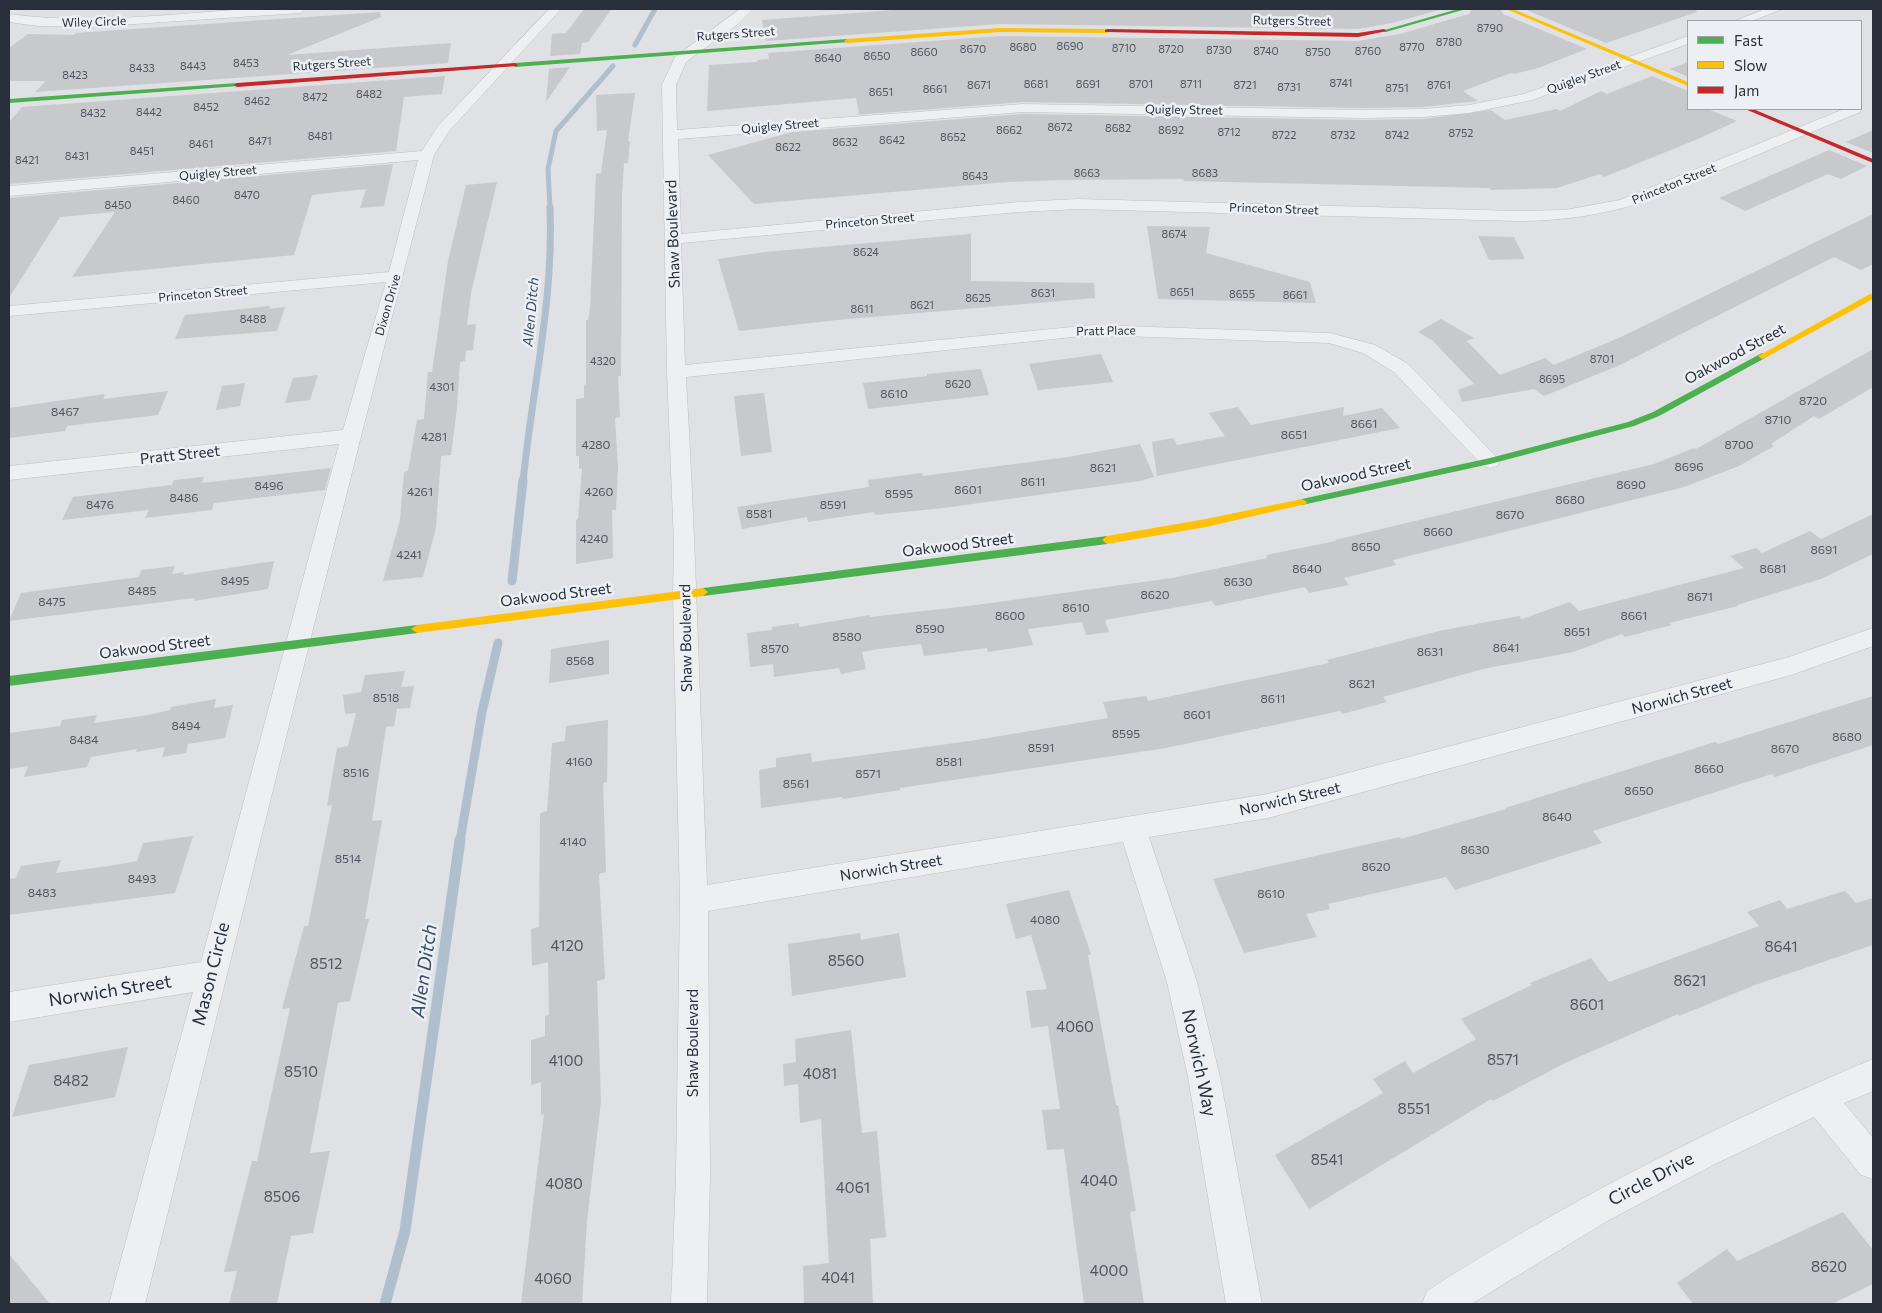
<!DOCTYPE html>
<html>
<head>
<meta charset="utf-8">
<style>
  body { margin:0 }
  #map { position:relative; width:1882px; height:1313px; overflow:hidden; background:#dfe1e4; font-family:Commissioner,sans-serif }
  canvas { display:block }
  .frame { position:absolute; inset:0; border:10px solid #282f3b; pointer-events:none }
  .legend { position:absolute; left:1687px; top:20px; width:175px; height:90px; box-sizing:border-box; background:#ecf0f4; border:1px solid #9ea3aa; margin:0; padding:6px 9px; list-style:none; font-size:15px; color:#282f3b }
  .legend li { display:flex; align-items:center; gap:10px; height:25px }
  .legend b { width:25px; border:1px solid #9ea3aa }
</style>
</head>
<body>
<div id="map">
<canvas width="1882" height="1313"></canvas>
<div class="frame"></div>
<ul class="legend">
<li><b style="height:6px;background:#4caf50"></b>Fast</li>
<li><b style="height:6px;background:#ffc107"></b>Slow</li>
<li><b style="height:6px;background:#c62828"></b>Jam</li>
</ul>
</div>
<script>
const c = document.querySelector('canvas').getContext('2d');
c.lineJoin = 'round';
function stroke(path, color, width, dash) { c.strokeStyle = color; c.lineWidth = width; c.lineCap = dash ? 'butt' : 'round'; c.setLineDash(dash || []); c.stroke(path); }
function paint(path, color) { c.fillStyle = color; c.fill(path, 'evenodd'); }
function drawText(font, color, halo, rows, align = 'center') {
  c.font = font + ' Commissioner,sans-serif'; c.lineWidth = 5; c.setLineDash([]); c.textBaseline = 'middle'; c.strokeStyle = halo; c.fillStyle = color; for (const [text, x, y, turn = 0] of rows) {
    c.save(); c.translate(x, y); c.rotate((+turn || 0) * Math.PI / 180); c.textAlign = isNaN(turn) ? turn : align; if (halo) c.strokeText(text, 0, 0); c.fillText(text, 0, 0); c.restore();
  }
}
stroke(new Path2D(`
  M635 45 655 9
  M550 208 548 169 556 131 613 66`), '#afbfcd', 5);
stroke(new Path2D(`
  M523 482C532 389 554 301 550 207`), '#afbfcd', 7);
stroke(new Path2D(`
  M512 581 523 480
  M460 841 482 712 498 643`), '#afbfcd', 9);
stroke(new Path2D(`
  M385 1304 405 1231 460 840`), '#afbfcd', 11);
paint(new Path2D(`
  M584 9 611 10 588 42 582 43 580 54 550 56 552 34 566 33Z
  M907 9H1443L1392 23 1358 29 1000 24 766 41 762 20Z
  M1472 9H1500L1503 14 1587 49 1538 68 1514 74 1511 73 1463 91 1478 101 1423 107 1362 108 1023 102 854 115 859 114 856 98 707 111 709 65 757 62V60L769 59 768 53 1000 36 1358 41 1400 34 1469 14Z
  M1524 9H1696L1697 12 1606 43Z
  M380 12 381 17 287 55 451 43 448 63 35 92 46 81H9V48L28 34 74 35 76 33Z
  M1688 62V77L1670 69Z
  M570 67 546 102 549 69Z
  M445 76 442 94 404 97 396 151 9 184V122L22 107Z
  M1652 76 1688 91V109H1707L1737 121 1698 139 1604 177 1600 174 1557 188 1491 190 1489 188 1184 181 1183 179 1060 180 1007 182 754 204 708 155 792 132 1023 114 1362 120 1423 119 1491 110 1505 120 1557 109 1560 111 1601 91 1607 94Z
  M635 93 628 141H630L628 163H624L622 195 621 376H618L620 417 615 418 618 469 616 510H612L613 558 576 564V520L578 519 582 468 579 469V456H576V399L584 398V385L586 384V320H588L590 308 596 174 601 173 607 130 597 131 596 95Z
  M1873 130V153L1846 142Z
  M1829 150 1867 166 1841 179 1828 174 1745 211 1719 198Z
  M393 164 384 206 360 208 366 189 312 195 294 255 72 277 115 212 60 217 9 298V198Z
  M497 182 471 293 467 325 476 324 473 350 466 351 465 361 460 362 457 408 451 455 441 456 436 528 423 577 383 581 400 520 404 472 408 471 417 420 424 419 428 372H432L448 261 466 185Z
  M1873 214V264L1861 270 1834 257 1620 365 1544 396 1534 389 1462 402 1458 390 1474 384 1433 341 1418 332 1441 319 1474 338 1467 341 1500 375 1545 358 1554 365 1621 337Z
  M1147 226 1210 227 1206 253 1310 282 1316 303 1158 299Z
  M971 234V281L1094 283 1095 298 837 320 739 331 718 259 765 252Z
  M1478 236 1514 237 1525 259 1489 260Z
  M270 306 269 309 285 307 277 331 175 339 185 315Z
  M1873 349V387L1819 419 1814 416 1771 444 1774 446 1739 466 1684 487 1393 560 1396 565 1344 578 1349 585 1309 593 1305 587 1215 606 1212 601 1105 620 1109 632 1086 635 1082 622 1028 629 1033 645 988 652 987 648 924 656 921 644 878 649 862 652 866 669 841 674 839 668 774 677 773 664 750 667 747 633 772 630V627L799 623V627L870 615V617L976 605 1172 578 1267 558 1266 555 1336 541 1335 540 1654 464 1694 448 1696 449Z
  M1101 354 1113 382 1038 390 1029 364Z
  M981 369 989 395 868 409 863 383 927 376V374Z
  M318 375 310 400 285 403 293 378Z
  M245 383 240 406 216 410 222 386Z
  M168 391 158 415 67 426 65 431 9 438V408L105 394 103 399Z
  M764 393 772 452 741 456 734 396Z
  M1238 407 1251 425 1344 407 1343 416 1382 408 1400 428 1157 476 1152 442 1173 438 1177 445 1225 436 1209 413Z
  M1140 444 1154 477 1140 481 943 508 875 515 874 512 808 522 807 517 742 529 737 507 869 487 868 480 922 473 923 476 1068 457Z
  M331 468 325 490 214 503 212 510 145 518 149 510 62 520 73 497 172 485 174 480 204 477 202 483Z
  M1873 514V554L1821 579 1737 605 1738 606 1669 623 1672 625 1625 637 1622 634 1573 652 1483 669 1383 697 1387 702 1342 714 1340 711 1166 748 900 788V790L843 799 842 797 761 808 759 770 776 767V758L811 753 812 762 970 741 1108 718 1103 702 1146 696 1148 701 1238 682 1329 663 1327 660 1439 631 1519 616 1522 619 1570 602 1579 611 1744 568 1730 556 1756 548 1762 553 1810 531 1821 539Z
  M274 561 268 589 194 601 195 598 9 621 21 593 139 577 141 570 175 566 172 574 184 572 183 575Z
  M609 640V674L549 683 551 649Z
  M405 671 401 687 414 686 410 708 397 709 394 726 386 727 372 821 382 820 365 919H369L350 1001 338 1003 310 1153 330 1151 313 1233 291 1236 277 1304H229L237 1271 224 1272 252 1161H257L290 1008 282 1009 304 926H308L332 805 327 806 337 748 348 746 356 713 345 714 343 695 361 692 365 675Z
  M1873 696V745L1775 777 1772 774 1593 831 1602 843 1455 890 1446 877 1328 904 1330 909 1306 914 1317 937 1244 953 1213 879 1400 837 1401 839 1506 809 1505 808 1715 742 1718 744Z
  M216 699 214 708 233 705 225 738 188 744 186 753 162 757 165 747 136 752 137 749 91 757 87 767 24 777 28 766 9 769V733L60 726 62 720 97 715 94 723 148 715 170 710 171 707Z
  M608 720 607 782 603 783 606 872 599 874 605 979 597 981 601 1101 587 1222 582 1304H521L544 1114 541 1115V1082L531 1085V1040L545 1036V1016L549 1015 548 962 532 966 531 929 539 927 540 813 547 811 552 743 565 741 566 726Z
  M193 836 175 893 9 915V879L16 878 21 866 61 860 56 873 109 866 137 861 143 843Z
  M1069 890 1091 954 1088 955 1116 1105H1118L1136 1211 1130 1212 1144 1304H1084L1064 1149 1047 1150 1042 1110 1060 1109 1048 1026 1031 1028 1026 991 1047 989 1031 935 1016 939 1006 904Z
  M1845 891 1856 903 1873 898V945L1755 985 1679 1016 1678 1014 1567 1062 1493 1101 1491 1099 1309 1209 1275 1155 1383 1093 1373 1079 1405 1061 1413 1073 1476 1039 1461 1019 1532 985 1530 983 1591 958 1609 982 1759 926 1747 912 1780 900 1787 909Z
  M860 933 861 940 899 933 906 977 792 996 788 944Z
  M851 1030 862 1133 877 1131 886 1237 870 1239 873 1304H804L803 1266 829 1263 821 1119 800 1123 798 1084 784 1086 783 1064 796 1062 795 1039Z
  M128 1047 115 1097 12 1117 29 1065Z
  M1843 1212 1873 1250V1284L1832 1304H1693L1677 1283 1727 1249 1737 1261Z
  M9 1254 50 1304H9Z`), '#c7c9cc');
const street = new Path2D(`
  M249 9H306L300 13 89 27 38 26 9 22V14C88 25 169 14 249 9Z
  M549 9H561L449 131 434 155 361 436 145 1304H109L193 992 9 1022V992L201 962 339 444 9 480V466L343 430 386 282 9 316V306L389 272 418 160 9 196V186L422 151 438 126Z
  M740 9H753L738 24 686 62 676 85 677 130 1023 104 1362 110 1423 109 1469 105 1524 94 1688 36V44L1532 100 1469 113 1423 117 1362 118 1023 112 678 139 681 234 1019 202 1078 199 1517 211 1565 210 1620 200 1844 109H1862L1860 112 1646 201C1604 215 1562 221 1517 221L1078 209 1019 212 681 243 685 365 1092 325 1330 333 1375 345 1408 364 1500 461 1497 466 1490 468 1483 466 1394 372 1363 353 1329 343 1092 335 686 377C696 546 700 715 707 885L1268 794 1789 657 1873 628V646L1791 675 1268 818 1149 837 1197 982 1220 1077 1262 1304H1226L1188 1077 1167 982 1123 842 708 911 710 1176 707 1304H671L676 1176 680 900 673 595 674 544 667 372 662 85 675 57Z
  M1765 9H1782L1752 21H1735Z
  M1873 1059V1091L1844 1103 1873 1138V1179L1861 1175 1814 1117 1717 1163 1609 1220 1471 1304H1422L1427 1291C1569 1200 1718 1124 1873 1059Z`);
stroke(street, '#bdbfc2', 1);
paint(street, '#eeeff0');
paint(new Path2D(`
  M1458 9H1466L1386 32 1381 31Z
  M847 39 850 41 849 42 515 67 512 65 515 63Z
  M237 83 239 84V86L9 103V99Z
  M1762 353 1766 356 1765 358 1659 416 1634 426 1490 464 1302 505 1297 502 1302 499 1490 458 1628 422 1653 412Z
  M1107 536 1112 540 1107 544 703 596 698 592 703 588Z
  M417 625 423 629 417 633 9 686V676Z`), '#4caf50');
paint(new Path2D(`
  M1506 9H1513L1688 82V86Z
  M1000 28 1107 29 1110 31 1107 33 1000 32 847 43 844 41 847 39Z
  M1870 294H1873V299L1765 358 1762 359 1758 356Z
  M1302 499 1307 502 1306 504 1206 527 1107 544 1102 540 1107 536 1206 519Z
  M703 588 708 592 703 596 417 633 411 629 417 625Z`), '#ffc107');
paint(new Path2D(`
  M1107 29 1358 33 1384 29 1387 31 1358 37 1105 32V30Z
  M515 63 518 65 517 66 237 87 234 85 237 83Z
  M1745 109H1753L1873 159V163Z`), '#c62828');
drawText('11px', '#505660', null, [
  ["8790",1490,28],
  ["8780",1449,42],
  ["8690",1070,46],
  ["8680",1023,47],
  ["8770",1412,47],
  ["8710",1124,48],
  ["8670",973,49],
  ["8720",1171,49],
  ["8730",1219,50],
  ["8740",1266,51],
  ["8760",1368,51],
  ["8660",924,52],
  ["8750",1318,52],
  ["8650",877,56],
  ["8640",828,58],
  ["8453",246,63],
  ["8443",193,66],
  ["8433",142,68],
  ["8423",75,75],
  ["8741",1341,83],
  ["8681",1036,84],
  ["8691",1088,84],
  ["8701",1141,84],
  ["8711",1191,84],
  ["8671",979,85],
  ["8721",1245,85],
  ["8761",1439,85],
  ["8731",1289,87],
  ["8751",1397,88],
  ["8661",935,89],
  ["8651",881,92],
  ["8482",369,94],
  ["8472",315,97],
  ["8462",257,101],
  ["8452",206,107],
  ["8442",149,112],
  ["8432",93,113],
  ["8672",1060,127],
  ["8682",1118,128],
  ["8662",1009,130],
  ["8692",1171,130],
  ["8712",1229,132],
  ["8752",1461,133],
  ["8722",1284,135],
  ["8732",1343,135],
  ["8742",1397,135],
  ["8481",320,136],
  ["8652",953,137],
  ["8642",892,140],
  ["8471",260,141],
  ["8632",845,142],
  ["8461",201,144],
  ["8622",788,147],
  ["8451",142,151],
  ["8431",77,156],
  ["8421",27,160],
  ["8663",1087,173],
  ["8683",1205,173],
  ["8643",975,176],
  ["8470",247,195],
  ["8460",186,200],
  ["8450",118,205],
  ["8674",1174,234],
  ["8624",866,252],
  ["8651",1182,292],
  ["8631",1043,293],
  ["8655",1242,294],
  ["8661",1295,295],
  ["8625",978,298],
  ["8621",922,305],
  ["8611",862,309],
  ["8488",253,319],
  ["8701",1602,359],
  ["4320",603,361],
  ["8695",1552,379],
  ["8620",958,384],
  ["4301",442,387]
]);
drawText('12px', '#282f3b', '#ecf0f4', [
  ["Rutgers Street",1292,21,1],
  ["Wiley Circle",94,22,-2],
  ["Rutgers Street",736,34,-4],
  ["Rutgers Street",332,64,-4],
  ["Quigley Street",1584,77,-20],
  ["Quigley Street",1184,110,1],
  ["Quigley Street",780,126,-5],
  ["Quigley Street",218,173,-5],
  ["Princeton Street",1674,184,-22],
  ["Princeton Street",1274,209,2],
  ["Princeton Street",870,221,-5],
  ["Princeton Street",203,294,-5],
  ["Dixon Drive",388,305,-74],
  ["Pratt Place",1106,331,-1]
]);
drawText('12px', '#505660', null, [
  ["8610",894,394],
  ["8720",1813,401],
  ["8467",65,412],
  ["8710",1778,420],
  ["8661",1364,424],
  ["8651",1294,435],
  ["4281",434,437],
  ["4280",596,445],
  ["8700",1739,445],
  ["8696",1689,467],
  ["8621",1103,468],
  ["8611",1033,482],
  ["8690",1631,485],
  ["8496",269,486],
  ["8601",968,490],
  ["4261",420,492],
  ["4260",599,492],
  ["8595",899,494],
  ["8486",184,498],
  ["8680",1570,500],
  ["8476",100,505],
  ["8591",833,505],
  ["8581",759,514],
  ["8670",1510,515],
  ["8660",1438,532],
  ["4240",594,539],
  ["8650",1366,547],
  ["8691",1824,550],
  ["4241",409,555],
  ["8640",1307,569],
  ["8681",1773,569],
  ["8495",235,581],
  ["8630",1238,582],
  ["8485",142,591],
  ["8620",1155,595],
  ["8671",1700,597],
  ["8475",52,602],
  ["8610",1076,608],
  ["8600",1010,616],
  ["8661",1634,616],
  ["8590",930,629],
  ["8651",1577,632],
  ["8580",847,637],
  ["8641",1506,648],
  ["8570",775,649],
  ["8631",1430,652],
  ["8568",580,661],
  ["8621",1362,684],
  ["8518",386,698],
  ["8611",1273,699],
  ["8601",1197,715],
  ["8494",186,726],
  ["8595",1126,734],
  ["8680",1847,737],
  ["8484",84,740],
  ["8591",1041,748],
  ["8670",1785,749],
  ["4160",579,762],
  ["8581",949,762],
  ["8660",1709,769],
  ["8516",356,773],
  ["8571",868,774],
  ["8561",796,784],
  ["8650",1639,791],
  ["8640",1557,817],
  ["4140",573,842],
  ["8630",1475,850],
  ["8514",348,859],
  ["8620",1376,867],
  ["8493",142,879],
  ["8483",42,893],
  ["8610",1271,894],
  ["4080",1045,920]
]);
drawText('italic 14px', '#364f6b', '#ecf0f4', [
  ["Allen Ditch",531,312,-85]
]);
drawText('15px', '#282f3b', '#ecf0f4', [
  ["Shaw Boulevard",673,234,-92],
  ["Oakwood Street",1735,354,-28],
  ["Pratt Street",180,455,-6],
  ["Oakwood Street",1356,475,-12],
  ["Oakwood Street",958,545,-7],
  ["Oakwood Street",556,595,-7],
  ["Shaw Boulevard",686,638,-91],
  ["Oakwood Street",155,647,-7],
  ["Norwich Street",1682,696,-15],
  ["Norwich Street",1290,799,-13],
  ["Norwich Street",891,868,-9],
  ["Shaw Boulevard",693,1043,-90]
]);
drawText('15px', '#505660', null, [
  ["4120",567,946],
  ["8641",1781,947],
  ["8560",846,961],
  ["8512",326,964],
  ["8621",1690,981],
  ["8601",1587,1005],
  ["4060",1075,1027],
  ["8571",1503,1060],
  ["4100",566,1061],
  ["8510",301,1072],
  ["4081",820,1074],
  ["8482",71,1081],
  ["8551",1414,1109],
  ["8541",1327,1160],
  ["4040",1099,1181],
  ["4080",564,1184],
  ["4061",853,1188],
  ["8506",282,1197],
  ["8620",1829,1267],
  ["4000",1109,1271],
  ["4041",838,1278],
  ["4060",553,1279]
]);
drawText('18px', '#282f3b', '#ecf0f4', [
  ["Mason Circle",211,974,-76],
  ["Norwich Street",110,991,-9],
  ["Norwich Way",1199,1063,78],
  ["Circle Drive",1651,1179,-28]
]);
drawText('italic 19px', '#364f6b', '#ecf0f4', [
  ["Allen Ditch",424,971,-82]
]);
</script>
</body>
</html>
